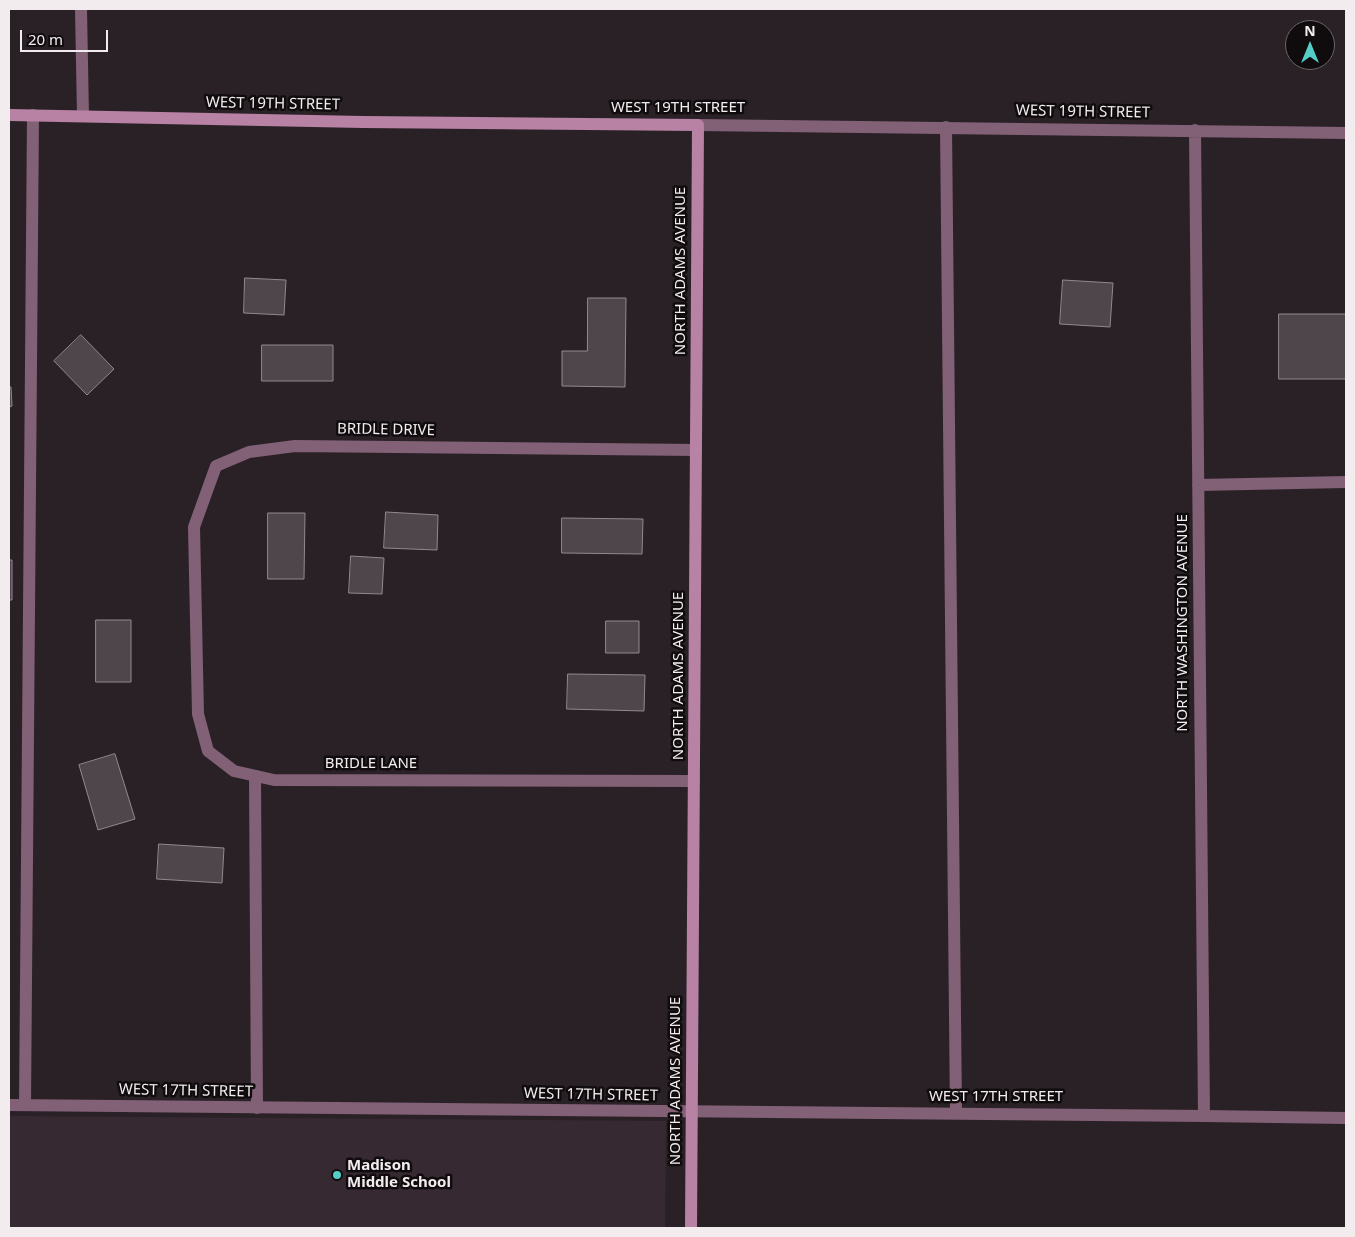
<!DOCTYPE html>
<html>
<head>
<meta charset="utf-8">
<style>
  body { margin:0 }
  #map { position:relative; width:1355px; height:1237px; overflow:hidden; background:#2a2127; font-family:"Noto Sans",sans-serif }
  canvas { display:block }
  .frame { position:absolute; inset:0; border:10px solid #f2ecef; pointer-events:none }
  .north { position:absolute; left:1285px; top:20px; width:50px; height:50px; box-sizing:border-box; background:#100c0e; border:1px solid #6a6668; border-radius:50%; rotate:0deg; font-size:14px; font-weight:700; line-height:20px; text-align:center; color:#f2ecef }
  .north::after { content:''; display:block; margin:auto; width:18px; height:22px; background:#54cdc7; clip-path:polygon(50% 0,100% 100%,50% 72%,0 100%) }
  .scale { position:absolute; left:20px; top:30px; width:88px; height:22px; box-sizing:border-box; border:2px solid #f2ecef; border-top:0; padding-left:6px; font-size:15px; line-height:18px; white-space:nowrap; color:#f2ecef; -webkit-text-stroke:4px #100c0e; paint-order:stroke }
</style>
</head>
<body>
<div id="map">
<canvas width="1355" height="1237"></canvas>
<div class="frame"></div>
<div class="north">N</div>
<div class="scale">20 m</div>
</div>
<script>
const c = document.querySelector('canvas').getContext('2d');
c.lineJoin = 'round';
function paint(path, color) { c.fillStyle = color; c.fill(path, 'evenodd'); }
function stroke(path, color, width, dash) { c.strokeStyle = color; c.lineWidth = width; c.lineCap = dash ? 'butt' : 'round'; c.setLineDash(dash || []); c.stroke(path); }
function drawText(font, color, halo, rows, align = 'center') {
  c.font = font + ' "Noto Sans",sans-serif'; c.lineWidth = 5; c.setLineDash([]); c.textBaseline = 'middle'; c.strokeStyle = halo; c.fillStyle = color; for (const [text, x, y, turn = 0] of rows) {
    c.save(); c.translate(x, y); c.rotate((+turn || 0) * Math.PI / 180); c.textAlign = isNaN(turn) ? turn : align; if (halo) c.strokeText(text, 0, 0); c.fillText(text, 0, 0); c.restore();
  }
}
paint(new Path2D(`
  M9 1116 666 1121 665 1228H9Z`), '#372932');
const building = new Path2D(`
  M245 278 286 280 284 315 244 313Z
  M1063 280 1113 283 1110 327 1060 324Z
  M588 298H626L625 387 562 386V351H587Z
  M1279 314H1346V379H1279Z
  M81 335 114 369 87 395 54 361Z
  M262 345H333V381H262Z
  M9 387H11L12 406 9 407Z
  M386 512 438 515 437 550 384 548Z
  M268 513H305L304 579H268Z
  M562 518 643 519 642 554 562 553Z
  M351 556 384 558 382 594 349 593Z
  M9 560H12V600H9Z
  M96 620H131V682H96Z
  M606 621H639V653H606Z
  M568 674 645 675 644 711 567 709Z
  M115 754 135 819 98 830 79 765Z
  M159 844 224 848 222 883 157 879Z`);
paint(building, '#4f464c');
stroke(building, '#93888f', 1);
stroke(new Path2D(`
  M946 127 956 1113
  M255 776 257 1108
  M25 1105 33 115
  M1204 1116 1346 1118`), '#826076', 12);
stroke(new Path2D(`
  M81 9 83 116
  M698 125 1346 133
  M1198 485 1346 482
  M694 781 274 780 234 771 208 751 198 714 194 527 216 466 249 452 295 446 696 450
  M9 1105 1204 1116 1195 130`), '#826076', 12);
stroke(new Path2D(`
  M9 115 363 122 698 125 691 1228`), '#b882a5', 12);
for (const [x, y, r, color] of [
  [337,1175,5,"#54cdc7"]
]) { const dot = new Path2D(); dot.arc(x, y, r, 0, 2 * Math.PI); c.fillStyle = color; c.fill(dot); stroke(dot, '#100c0e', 2); }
drawText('15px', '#f2ecef', '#100c0e', [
  ["WEST 19TH STREET",273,104,1],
  ["WEST 19TH STREET",678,108],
  ["WEST 19TH STREET",1083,112,1],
  ["NORTH ADAMS AVENUE",681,271,-90],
  ["BRIDLE DRIVE",386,430,1],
  ["NORTH WASHINGTON AVENUE",1183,623,-90],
  ["NORTH ADAMS AVENUE",679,676,-90],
  ["BRIDLE LANE",371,764],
  ["NORTH ADAMS AVENUE",676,1081,-90],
  ["WEST 17TH STREET",186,1091,1],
  ["WEST 17TH STREET",591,1095,1],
  ["WEST 17TH STREET",996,1097]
]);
drawText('bold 15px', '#f2ecef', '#100c0e', [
  ["Madison",347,1166],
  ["Middle School",347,1183]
], 'left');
</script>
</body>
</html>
